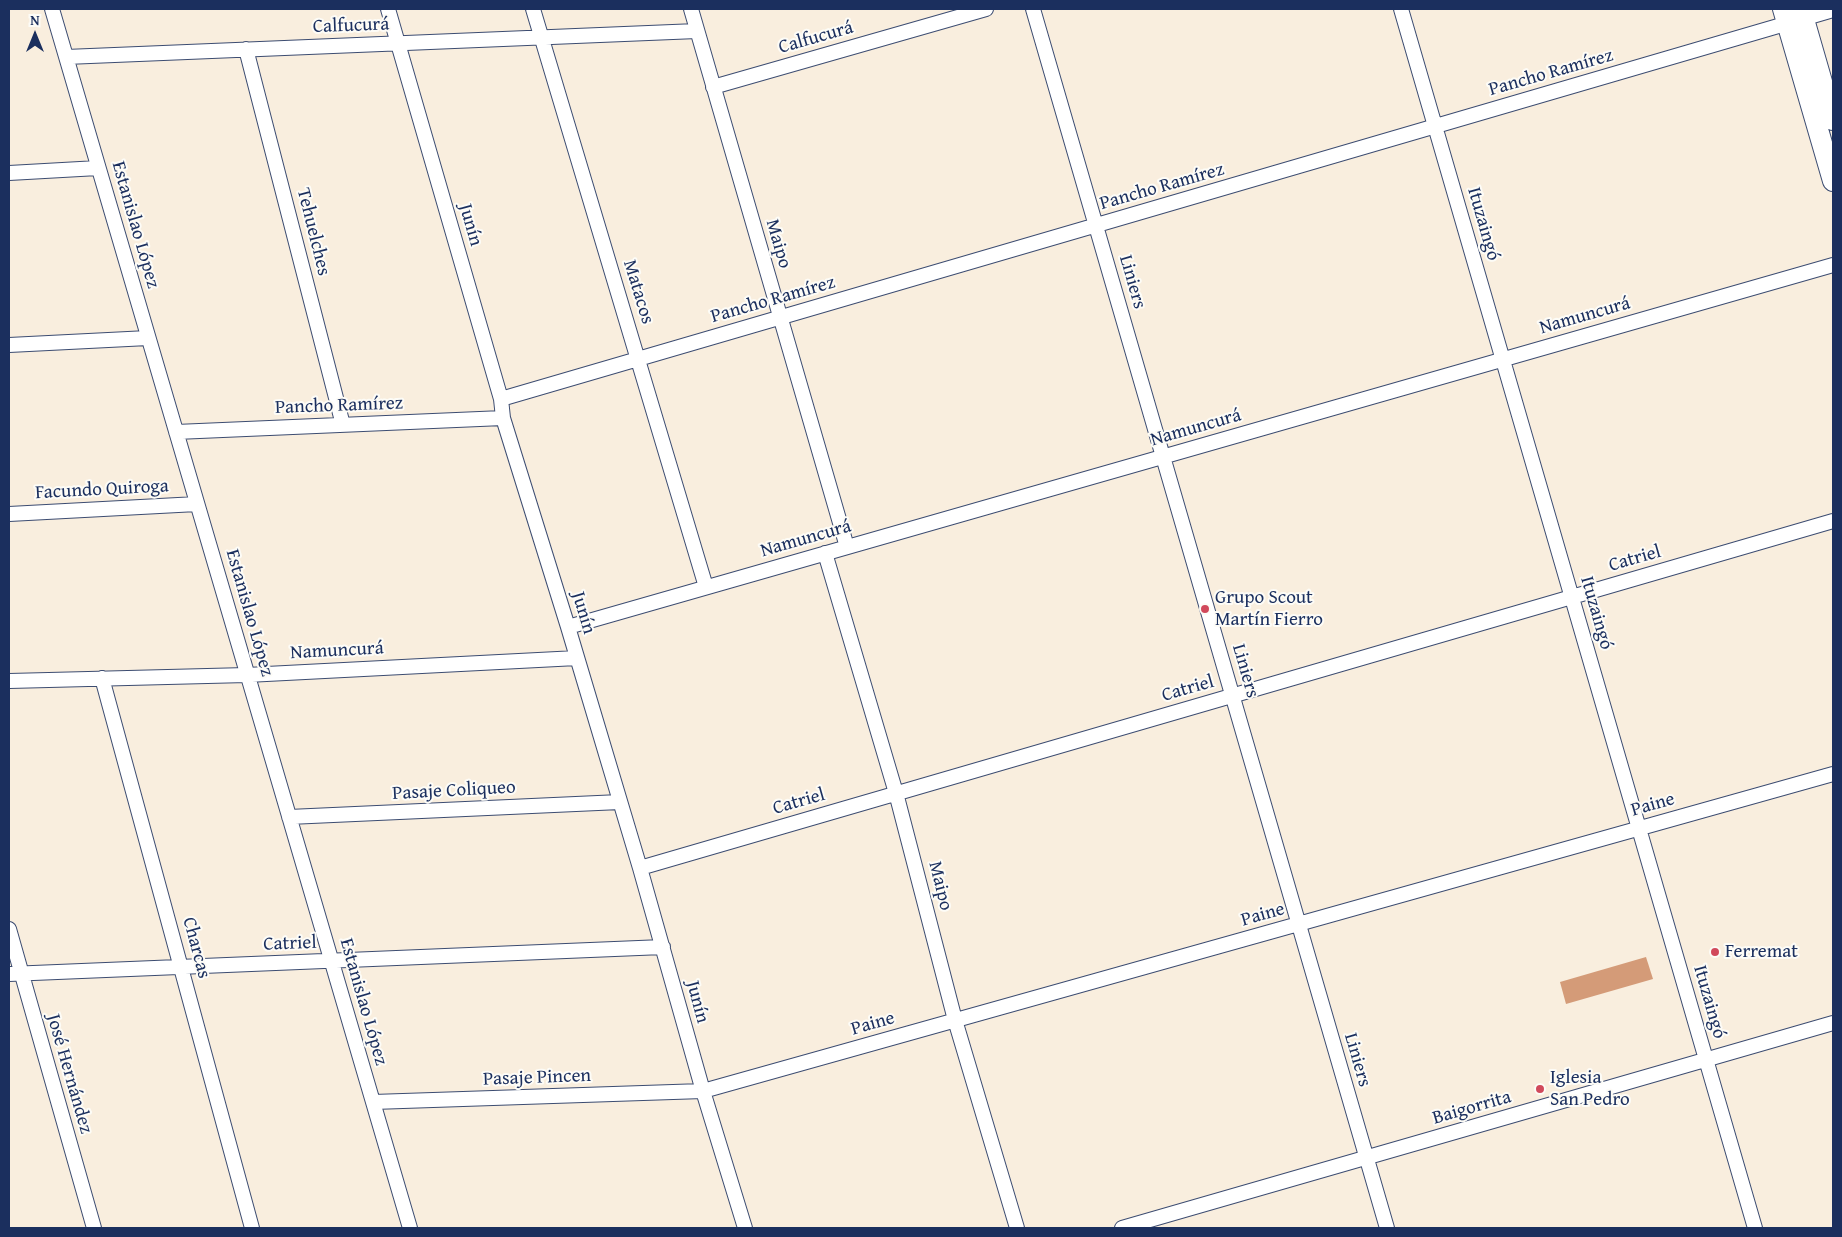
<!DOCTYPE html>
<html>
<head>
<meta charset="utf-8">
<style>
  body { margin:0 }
  #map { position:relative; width:1842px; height:1237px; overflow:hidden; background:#f9eede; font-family:"Gentium Book Plus",serif }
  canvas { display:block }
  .frame { position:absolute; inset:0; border:10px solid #1b2f5e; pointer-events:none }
  .north { position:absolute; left:10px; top:10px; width:50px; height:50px; -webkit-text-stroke:4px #fdfcf7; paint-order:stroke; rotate:0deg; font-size:14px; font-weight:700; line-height:20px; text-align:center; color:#1b2f5e }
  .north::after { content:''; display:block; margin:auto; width:18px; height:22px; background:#1b2f5e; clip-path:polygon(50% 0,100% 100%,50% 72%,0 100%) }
</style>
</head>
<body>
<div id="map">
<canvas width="1842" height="1237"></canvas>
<div class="frame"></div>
<div class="north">N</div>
</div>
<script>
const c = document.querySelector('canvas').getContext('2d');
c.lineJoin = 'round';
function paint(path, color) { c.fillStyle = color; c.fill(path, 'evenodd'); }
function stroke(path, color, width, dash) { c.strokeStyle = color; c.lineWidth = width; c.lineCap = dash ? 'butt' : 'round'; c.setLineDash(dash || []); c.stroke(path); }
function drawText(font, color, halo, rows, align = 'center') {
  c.font = font + ' "Gentium Book Plus",serif'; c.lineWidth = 4; c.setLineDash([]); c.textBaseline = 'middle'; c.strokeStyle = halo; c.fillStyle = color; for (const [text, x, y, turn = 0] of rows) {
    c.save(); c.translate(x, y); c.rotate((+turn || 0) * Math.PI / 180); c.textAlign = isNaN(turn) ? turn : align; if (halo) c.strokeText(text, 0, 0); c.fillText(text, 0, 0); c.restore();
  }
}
paint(new Path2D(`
  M1646 957 1653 979 1566 1004 1560 982Z`), '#d49b78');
const minor = new Path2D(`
  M52 9 410 1228
  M388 9 501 399 503 418 568 627 640 868 703 1091 745 1228
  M533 9 706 587
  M691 9 847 547
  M1033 9 1387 1228
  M1401 9 1755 1228
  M246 49 343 425
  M66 57 697 31
  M713 87 986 9
  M9 173 98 168
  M9 345 148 338
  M501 399 1833 10
  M176 432 503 418
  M9 514 197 504
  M825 553 896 793 955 1020 1017 1228
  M568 627 1833 265
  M102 678 252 1228
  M9 681 247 675 577 658
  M289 817 620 802
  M640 868 1833 521
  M9 929 94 1228
  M9 974 663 947
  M373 1102 703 1091 1833 774
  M1122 1228 1833 1023`);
const secondary = new Path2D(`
  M1783 9 1833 181
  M1801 9 1833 120`);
stroke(minor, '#3c4c71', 16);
stroke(secondary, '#3c4c71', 22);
stroke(minor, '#fff', 14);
stroke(secondary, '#fff', 20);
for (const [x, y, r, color] of [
  [1205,609,5,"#d1495b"],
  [1715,952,5,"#d1495b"],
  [1540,1089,5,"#d1495b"]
]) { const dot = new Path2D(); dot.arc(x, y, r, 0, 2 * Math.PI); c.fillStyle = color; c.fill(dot); stroke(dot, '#fdfcf7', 2); }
drawText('19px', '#1b2f5e', '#fdfcf7', [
  ["Calfucurá",351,26,-2],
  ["Calfucurá",816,38,-16],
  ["Pancho Ramírez",1551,73,-16],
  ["Pancho Ramírez",1162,187,-16],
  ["Ituzaingó",1483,224,74],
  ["Estanislao López",135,225,74],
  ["Junín",470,225,74],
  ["Tehuelches",313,232,76],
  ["Maipo",778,244,74],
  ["Liniers",1132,282,74],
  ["Matacos",638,292,73],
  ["Pancho Ramírez",773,300,-16],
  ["Namuncurá",1585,316,-16],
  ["Pancho Ramírez",339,406,-2],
  ["Namuncurá",1196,428,-16],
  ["Facundo Quiroga",102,490,-3],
  ["Namuncurá",806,539,-16],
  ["Catriel",1635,559,-16],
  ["Estanislao López",249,613,74],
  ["Junín",583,613,73],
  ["Ituzaingó",1596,613,74],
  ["Namuncurá",337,651,-3],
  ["Liniers",1245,671,74],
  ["Catriel",1188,689,-16],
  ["Pasaje Coliqueo",454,791,-3],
  ["Catriel",799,802,-16],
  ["Paine",1653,805,-16],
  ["Maipo",940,886,76],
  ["Paine",1263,915,-16],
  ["Catriel",290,944,-2],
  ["Charcas",196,948,75],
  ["Estanislao López",363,1002,74],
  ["Junín",697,1002,75],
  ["Ituzaingó",1709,1002,74],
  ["Paine",873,1024,-16],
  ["Liniers",1357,1060,74],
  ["José Hernández",69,1074,74],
  ["Pasaje Pincen",537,1078,-2],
  ["Baigorrita",1472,1108,-16]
]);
drawText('19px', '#1b2f5e', '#fdfcf7', [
  ["Grupo Scout",1215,598],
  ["Martín Fierro",1215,620],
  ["Ferremat",1725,952],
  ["Iglesia",1550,1078],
  ["San Pedro",1550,1100]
], 'left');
</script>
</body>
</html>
